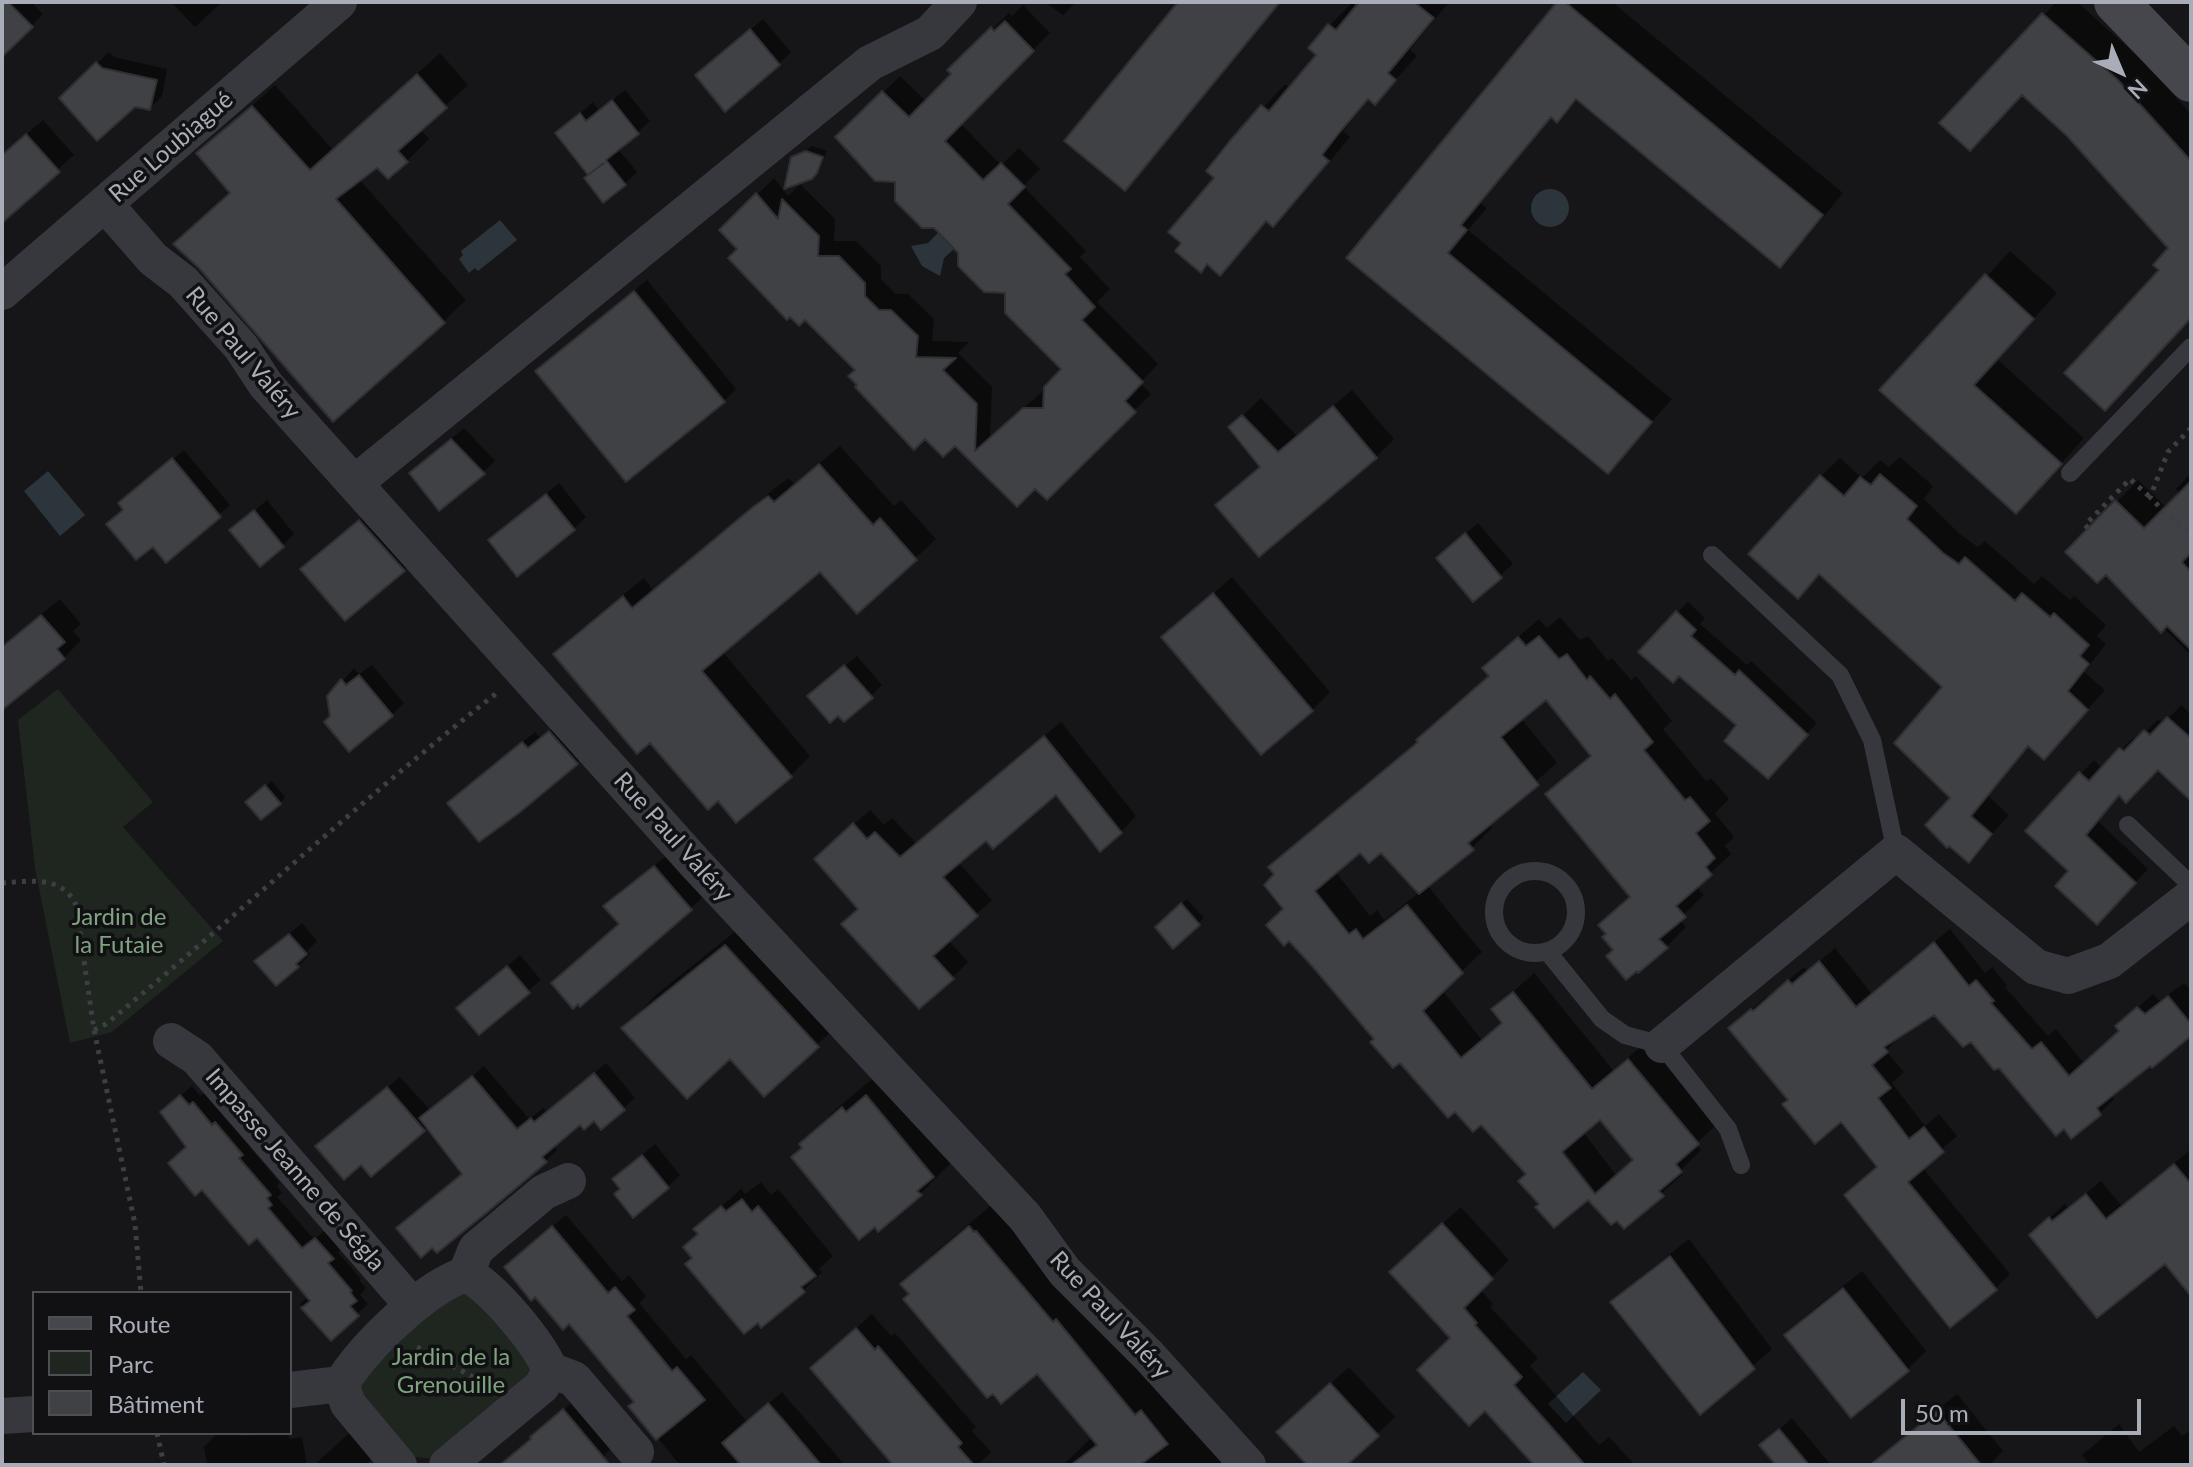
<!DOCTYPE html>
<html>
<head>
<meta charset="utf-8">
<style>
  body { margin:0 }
  #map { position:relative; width:2193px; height:1467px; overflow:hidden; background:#161618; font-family:Lato,sans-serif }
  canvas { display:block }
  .frame { position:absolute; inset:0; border:4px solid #a8adb8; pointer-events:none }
  .legend { position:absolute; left:32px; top:1291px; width:260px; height:144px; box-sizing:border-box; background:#111113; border:2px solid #4d4f55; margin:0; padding:10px 14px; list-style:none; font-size:24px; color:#a8adb8 }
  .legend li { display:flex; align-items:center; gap:16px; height:40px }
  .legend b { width:40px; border:2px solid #4d4f55 }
  .north { position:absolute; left:2081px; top:32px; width:80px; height:80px; -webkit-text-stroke:6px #111113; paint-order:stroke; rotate:136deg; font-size:22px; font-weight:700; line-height:32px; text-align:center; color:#a8adb8 }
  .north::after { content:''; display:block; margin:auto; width:28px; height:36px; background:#a8adb8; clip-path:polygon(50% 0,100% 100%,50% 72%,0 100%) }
  .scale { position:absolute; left:1901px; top:1399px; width:240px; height:36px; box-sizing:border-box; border:4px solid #a8adb8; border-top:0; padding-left:10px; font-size:24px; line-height:28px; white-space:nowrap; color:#a8adb8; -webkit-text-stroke:6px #111113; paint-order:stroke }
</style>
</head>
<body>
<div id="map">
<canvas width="2193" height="1467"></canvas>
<div class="frame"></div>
<ul class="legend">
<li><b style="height:10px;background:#45474d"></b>Route</li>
<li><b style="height:22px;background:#1e261f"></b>Parc</li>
<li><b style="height:22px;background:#404145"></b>Bâtiment</li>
</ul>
<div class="north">N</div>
<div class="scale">50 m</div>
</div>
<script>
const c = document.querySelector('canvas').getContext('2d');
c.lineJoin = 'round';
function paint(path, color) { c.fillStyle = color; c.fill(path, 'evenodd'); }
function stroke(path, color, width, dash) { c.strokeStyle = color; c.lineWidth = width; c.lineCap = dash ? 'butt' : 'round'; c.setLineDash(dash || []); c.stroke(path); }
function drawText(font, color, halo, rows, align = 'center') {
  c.font = font + ' Lato,sans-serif'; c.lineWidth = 7; c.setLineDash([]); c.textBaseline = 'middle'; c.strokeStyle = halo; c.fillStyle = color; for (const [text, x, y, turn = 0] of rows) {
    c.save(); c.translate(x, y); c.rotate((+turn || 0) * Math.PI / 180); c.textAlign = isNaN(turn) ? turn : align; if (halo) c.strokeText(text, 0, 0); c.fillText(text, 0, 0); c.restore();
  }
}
paint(new Path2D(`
  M58 689 153 802 123 827 223 941 112 1032 70 1043 35 868 18 720Z
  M462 1290 489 1303 535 1375 437 1459 414 1457 374 1419 359 1387 369 1359Z`), '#1e261f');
paint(new Path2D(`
  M1531 208a19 19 0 1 1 38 0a19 19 0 1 1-38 0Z
  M500 220 517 240 478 271 475 268 469 273 459 259 463 255 461 251Z
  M938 233 954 249 944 258 940 276 922 266 911 246 928 243Z
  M48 471 85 515 60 536 24 491Z
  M1583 1372 1601 1390 1566 1423 1548 1404Z`), '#2c353c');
paint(new Path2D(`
  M2 2H31L43 14 2 55Z
  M171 2H222L195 27Z
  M1045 2H1076L1063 15Z
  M1181 2H1281L1141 171 1124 188Z
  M1362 2H1449L1410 50 1417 56 1375 102 1370 98 1362 108 1343 131 1350 137 1296 202 1273 224 1268 220 1220 273 1216 178 1231 143 1285 84 1290 88 1319 54 1311 48 1330 25 1352 3 1358 7Z
  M1560 2H1612L1843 193 1801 244 1780 265 1578 99 1557 120 1553 116 1480 203 1487 208 1468 230 1672 399 1608 472 1349 257Z
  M2056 2H2077L2140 58 2191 114V317L2162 270 2170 248 2044 15Z
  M1023 5 1050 33 960 123 1001 165 1019 148 1040 169 1023 186 1086 251 1080 257 1110 289 1097 302 1158 364 1140 383 1151 394 1047 497 1035 486 955 443 858 370 722 230 774 178 788 196 800 184 835 219 834 241H856L881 266V279L896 294H908L934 319 932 341 969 342 958 353 992 387 990 437 1042 392H1046L1064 369 1007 291 960 253 898 180 837 138 900 76 927 102 954 74 967 54 1009 13 1012 16Z
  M763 19 791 52 779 64 710 63Z
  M109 52 114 57 167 69 162 96 150 108 61 98Z
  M440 53 468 85 420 129 429 139 407 161 388 176 377 165 359 179 466 300 444 321 232 191 198 154 275 85 333 150Z
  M625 90 650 121 618 149 637 172 625 184 591 174 558 133 593 102 599 111Z
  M43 120 74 155 2 220V155Z
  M812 146 827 151 817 171 793 158Z
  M2010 251 2057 293 1997 359 2084 438 2040 487 1882 390Z
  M647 280 736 389 724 401 550 359Z
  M1352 390 1394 439 1376 457 1218 505 1262 466 1231 427 1261 398 1297 436Z
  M464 428 495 461 483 472 411 473Z
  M840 446 894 506 901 500 936 539 858 611 821 570 723 652 810 756 790 776 718 798 555 654 575 634 644 578 653 590 775 488 789 478 794 484Z
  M184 450 230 505 166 560 125 509 131 493Z
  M1900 457 1933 486 1924 499 1961 535 1978 547 1985 541 2034 584 2042 576 2070 600 2074 596 2106 625 2097 636 2106 644 2084 672 2105 690 2044 758 2030 745 1988 796 2009 815 1969 860 1944 687 1821 573 1798 596 1821 476 1840 458 1862 478 1880 460 1889 467Z
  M2191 473V655L2106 572 2068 552 2138 480 2167 508 2181 494 2176 489Z
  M559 483 586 517 574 529 491 540Z
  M267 500 294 534 282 546 232 530Z
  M372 509 416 558 404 570 303 569Z
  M1478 523 1513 564 1473 600 1450 546Z
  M1232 577 1330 692 1312 710 1164 637Z
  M60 599 81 624 73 631 81 640 64 658 2 707V646Z
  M1688 602 1705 618 1700 624 1747 665 1751 661 1817 723 1778 766 1739 725 1677 613Z
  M1560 617 1580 640 1588 636 1608 661 1612 658 1631 680 1636 676 1672 721 1663 729 1706 781 1711 778 1729 799 1715 813 1734 837 1725 846 1731 854 1696 886 1704 895 1679 919 1686 927 1666 947 1615 950 1609 934 1601 925 1632 896 1548 794 1592 754 1546 698 1521 718 1557 763 1488 823 1492 828 1472 848 1427 885 1482 952 1442 990 1482 1040 1504 1021 1494 1009 1534 973 1613 1070 1649 1040 1718 1123 1696 1144 1701 1150 1680 1171 1683 1174 1624 1227 1588 1197 1541 1203 1528 1174 1481 1123 1456 1110 1376 1038 1285 909 1277 874 1271 867 1291 847 1419 741 1491 675 1485 668 1505 648 1539 619 1547 628ZM1360 850 1381 851 1420 892 1384 920 1377 910 1370 916 1335 871ZM1601 1117 1635 1158 1616 1175 1583 1132ZM1558 1143 1596 1192 1593 1195 1555 1145Z
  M857 656 882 685 871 696 838 713 821 685Z
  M372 665 404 703 392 715 332 717 329 696 354 668 359 674Z
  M2181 705 2191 714V798L2158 768 2120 794 2098 821 2148 869 2110 910 2028 830 2094 760 2102 769 2134 737 2138 740 2158 719 2164 723Z
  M561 721 588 751 577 762 461 791 535 732 541 738Z
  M1061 722 1136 816 1121 832 1056 792 986 838 958 862 992 900 948 940 968 962 952 978 860 908 832 844 870 810 884 825 892 818 916 843Z
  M272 781 285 797 280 803 254 796Z
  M667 855 703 897 690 909 621 924 606 906Z
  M1187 899 1204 918 1173 946 1157 927Z
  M761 911 852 1011 817 1045 730 1056 624 1028 658 993Z
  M302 923 317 941 307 951 310 954 298 966 257 961Z
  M1950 929 1985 973 1992 967 2007 985 2005 987 2048 1036 2056 1029 2084 1063 2121 1030 2117 1026 2153 994 2160 1001 2184 983 2191 991V1033L2111 1094 2114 1099 2099 1114 1999 1065 1971 1039 1934 1013 1901 1035 1886 1051 1904 1072 1892 1083 1925 1126 1939 1114 1957 1136 1922 1167 2010 1274 1995 1289 1879 1166 1842 1119 1790 1099 1746 1014 1767 996 1768 998 1804 967 1808 971 1835 948 1872 994Z
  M520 955 541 980 479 1032 471 996Z
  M606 1063 635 1098 623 1109 580 1122 553 1145 557 1150 546 1161 464 1173 428 1126 424 1130 330 1134 400 1077 431 1111 484 1066 529 1119 543 1108 547 1112Z
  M878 1074 955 1159 920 1194 801 1144 836 1109Z
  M192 1086 200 1096 204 1093 253 1143 249 1146 280 1183 277 1186 282 1193 277 1197 314 1239 327 1229 343 1247 338 1252 361 1279 359 1280 366 1288 360 1295 368 1304 331 1338 300 1304 309 1296 188 1146 173 1102Z
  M655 1144 680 1175 668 1187 622 1188 615 1179Z
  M2189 1151 2191 1293 2165 1261 2046 1221 2065 1204 2068 1208 2101 1181 2122 1206Z
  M761 1182 771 1195 778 1189 833 1256 819 1269 822 1272 804 1290 761 1325 695 1258 700 1233 696 1229 741 1189 745 1194Z
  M1002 1196 1242 1465H1063L1092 1437 1037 1371 911 1294 903 1284 934 1253Z
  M1461 1207 1509 1260 1480 1289 1493 1304 1490 1307 1538 1358 1530 1366 1599 1445 1609 1437 1635 1465H1537L1452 1338 1409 1254Z
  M566 1215 622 1281 629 1275 646 1296 639 1303 686 1359 691 1355 747 1422 782 1392 845 1465H680L631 1406 636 1401 519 1254Z
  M1689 1239 1772 1349 1700 1412 1613 1303 1632 1284Z
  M1862 1271 1926 1351 1908 1369 1787 1335 1805 1316Z
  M872 1314 891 1336 895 1333 976 1427 972 1431 991 1452 978 1465H896L828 1353Z
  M1349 1367 1395 1417 1344 1465H1310L1297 1414Z
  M1957 1394 2003 1451 1989 1465H1891L1884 1457 1902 1438Z
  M576 1399 614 1445 603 1457 593 1465H502Z
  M1792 1418 1831 1465H1779L1762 1445Z
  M2119 1424 2139 1452 2174 1426 2182 1436 2191 1430V1465H2090L2082 1455Z
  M354 1429 376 1455 366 1465H314Z
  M231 1433H241V1436L288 1433 289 1439 302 1437 307 1465H207L204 1447 216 1435Z`), '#0007');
const building = new Path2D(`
  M2 2H8L33 27 2 57Z
  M1178 2H1280L1125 191 1064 141Z
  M1359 2H1414L1434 18 1388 73 1396 80 1375 105 1368 99 1339 133 1322 155 1329 161 1273 227 1266 221 1220 276 1207 264 1201 273 1175 251 1181 243 1168 232 1214 178 1206 171 1229 142 1261 105 1269 111 1316 55 1308 48 1328 24 1336 30Z
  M1557 2H1565L1823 215 1780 268 1576 99 1557 123 1551 117 1461 225 1467 230 1448 253 1652 422 1608 474 1346 258Z
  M2042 13 2118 80 2191 161V318L2105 411 2064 373 2159 270 2153 265 2168 248 2067 136 2022 95 1970 151 1939 123Z
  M1005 21 1034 51 945 141 983 180 1001 163 1025 187 1008 204 1071 269 1065 274 1095 307 1082 320 1143 382 1125 401 1136 412 1047 500 1035 489 1017 507 955 446 943 457 925 439 914 450 855 387 857 385 848 376 855 370 805 320 799 326 790 317 787 320 728 258 737 249 719 230 756 193 778 219 782 199 819 236 818 256H839L865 283V296L879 310H891L918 336 916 357 956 358 943 370 977 404 975 451 1023 408H1043L1044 387 1061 369 1005 313V293L984 292 958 266V253L934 228H922L895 201V182L875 181 835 137 882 91 909 117 951 74 947 70 991 27 994 31Z
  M750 29 780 65 725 112 695 75Z
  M96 62 102 68 157 80 150 110 135 107 97 141 59 98Z
  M417 74 447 108 398 151 408 162 388 179 377 168 336 199 445 323 333 422 199 268 173 244 230 193 196 153 252 106 310 170Z
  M612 100 639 134 606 160 626 185 603 203 584 178 604 163 588 175 555 133 580 113 586 121Z
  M26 134 60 172 2 223V155Z
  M806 151 823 157 817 173 812 179 784 189 791 157Z
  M1985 274 2034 319 1974 385 2062 464 2016 514 1879 390Z
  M634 291 725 402 626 482 535 371Z
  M1333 406 1377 458 1259 557 1215 505 1260 467 1228 427 1242 415 1278 452Z
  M451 439 485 474 439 511 409 473Z
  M172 458 221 517 166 563 153 547 136 560 106 524 123 510 118 503Z
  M819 464 873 525 880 518 917 560 857 614 820 572 702 671 792 777 736 823 718 801 708 810 650 743 637 754 553 654 623 596 632 608 753 507 768 496 774 502Z
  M1880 474 1917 506 1907 519 1943 553 1959 564 1965 557 2015 601 2022 593 2050 617 2054 613 2089 645 2080 656 2089 664 2068 691 2088 710 2044 760 2028 746 1971 816 1992 834 1969 863 1949 846 1947 848 1925 825 1950 798 1894 743 1942 687 1819 574 1798 599 1748 554 1820 475 1844 496 1860 477 1871 485Z
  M2191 481V553L2182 562 2191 572V650L2167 626 2161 633 2106 575 2097 583 2065 552 2115 500 2144 528Z
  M546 494 575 530 517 577 488 540Z
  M254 510 284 547 260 567 229 530Z
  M359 520 405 571 345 621 300 569Z
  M1465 533 1502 578 1473 602 1436 558Z
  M1213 593 1313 711 1261 755 1161 637Z
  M1676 611 1696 630 1691 636 1735 675 1739 670 1808 735 1768 779 1724 741 1736 725 1679 676 1673 683 1638 652Z
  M41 615 65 642 57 649 65 659 2 710V647Z
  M1539 636 1559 659 1567 654 1587 680 1590 676 1610 699 1615 694 1653 742 1644 750 1685 800 1690 797 1710 821 1696 833 1715 858 1706 867 1712 875 1676 906 1686 917 1659 939 1668 948 1638 973 1637 971 1626 980 1606 956 1613 950 1602 937 1606 934 1598 925 1630 897 1545 794 1591 756 1546 700 1501 737 1539 785 1468 843 1474 850 1419 894 1381 853 1369 863 1360 853 1315 891 1349 934 1356 929 1363 939 1407 905 1463 973 1423 1011 1461 1058 1502 1023 1491 1009 1513 992 1592 1089 1628 1059 1699 1144 1676 1164 1682 1172 1659 1191 1664 1196 1624 1229 1617 1221 1611 1225 1588 1200 1554 1228 1535 1207 1539 1204 1518 1181 1526 1174 1481 1125 1473 1132 1455 1112 1448 1118 1400 1063 1393 1068 1370 1042 1374 1039 1312 966 1289 941 1284 946 1266 925 1283 909 1264 885 1274 874 1268 867 1418 742 1416 740 1489 676 1482 668 1518 637 1526 646ZM1600 1120 1633 1160 1595 1194 1562 1152Z
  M844 665 873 698 844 722 838 716 830 723 807 696Z
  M359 675 393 716 349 752 324 722 330 716 327 696 341 679 346 685Z
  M2167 717 2191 738V801L2158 770 2126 803 2119 795 2086 835 2136 883 2097 925 2055 886 2068 871 2025 831 2079 772 2089 781 2119 748 2124 751 2144 730 2150 735Z
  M549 731 578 764 519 813 479 842 447 803 522 742 528 748Z
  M1044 736 1122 833 1100 852 1056 795 993 849 986 841 943 877 978 916 933 956 954 979 919 1009 841 924 858 909 814 859 853 823 867 839 875 832 900 857Z
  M265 785 281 804 261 820 245 802Z
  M654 866 692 910 580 1007 578 1004 573 1009 551 983 619 924 603 906Z
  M1181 903 1200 925 1173 949 1155 927Z
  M289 934 307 954 296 964 299 967 276 986 254 961Z
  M1934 942 1969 986 1976 980 1994 1001 1991 1003 2032 1049 2041 1042 2069 1076 2119 1031 2115 1026 2137 1007 2145 1014 2168 996 2191 1024V1036L2152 1068 2150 1066 2097 1108 2101 1115 2071 1139 2064 1129 2056 1136 1999 1068 1994 1070 1971 1042 1963 1047 1934 1015 1884 1047 1888 1052 1872 1065 1891 1088 1878 1098 1909 1139 1924 1127 1944 1152 1908 1182 1997 1290 1950 1328 1844 1195 1877 1167 1841 1122 1815 1144 1782 1104 1788 1100 1728 1028 1751 1009 1753 1011 1788 980 1792 984 1819 961 1856 1007Z
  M725 945 819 1047 764 1097 730 1059 687 1099 621 1028Z
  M507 966 530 993 479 1035 456 1008Z
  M594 1073 625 1110 601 1130 594 1121 584 1130 580 1125 542 1157 547 1162 491 1209 437 1253 432 1248 421 1258 396 1228 462 1174 419 1118 472 1076 517 1129 531 1118 534 1122Z
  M387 1087 425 1131 371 1177 361 1165 344 1180 315 1146Z
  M180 1095 189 1105 193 1102 212 1125 215 1122 243 1155 239 1158 271 1195 267 1198 272 1205 268 1208 302 1248 315 1238 334 1259 328 1263 352 1291 350 1292 357 1301 350 1306 359 1316 331 1341 301 1308 310 1301 257 1238 249 1245 202 1190 195 1196 168 1163 186 1147 160 1112Z
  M866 1095 934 1177 917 1191 922 1195 878 1232 875 1227 859 1240 791 1157 802 1148 799 1144 842 1107 846 1112Z
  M642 1155 669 1188 633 1218 614 1194 620 1189 612 1179Z
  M2174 1164 2191 1184V1296L2165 1264 2097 1318 2029 1235 2049 1217 2052 1221 2086 1194 2106 1219Z
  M742 1199 752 1212 758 1206 816 1276 801 1287 805 1292 761 1328 758 1323 744 1334 685 1264 692 1258 683 1247 698 1234 693 1229 721 1206 726 1211Z
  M1442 1223 1493 1279 1464 1308 1477 1323 1475 1325 1522 1377 1514 1385 1585 1465H1534L1485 1411 1469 1426 1417 1370 1450 1338 1389 1272Z
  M552 1226 608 1293 615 1287 635 1310 627 1316 672 1371 677 1367 705 1400 656 1440 628 1406 634 1402 569 1324 563 1330 535 1297 531 1301 504 1267Z
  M969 1226 974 1232 976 1231 1053 1322 1056 1319 1135 1415 1141 1410 1168 1444 1140 1465H1071L1097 1445 1037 1374 1001 1404 993 1394 987 1398 903 1299 909 1294 900 1284Z
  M1670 1256 1755 1369 1700 1415 1610 1302Z
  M1843 1288 1909 1371 1851 1418 1784 1335Z
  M856 1328 875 1350 878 1346 948 1427 962 1443 958 1447 974 1465H893L810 1368Z
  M1330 1383 1379 1436 1347 1465H1307L1276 1432Z
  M768 1403 784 1421 821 1465H741L722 1443Z
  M563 1409 610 1465H500L531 1439 530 1437Z
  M1937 1411 1981 1465H1870Z
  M1779 1429 1809 1465H1776L1759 1445Z`);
paint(building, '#404145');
stroke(building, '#303034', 2);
stroke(new Path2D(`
  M2191 428 2168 452 2150 497 2173 521 2191 533
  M2088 528 2085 525 2130 479 2150 497
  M2 883C30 881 62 875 76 905L94 1030 135 1224 141 1293
  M94 1030 106 1024C238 915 363 798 498 692
  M417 1347 490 1386
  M157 1433 164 1465`), '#3d3f44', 5, [4, 6]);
stroke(new Path2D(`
  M2070 473 2191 347
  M1712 555 1840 675 1872 740 1896 852
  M2128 825 2191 885
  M1494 912a41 41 0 1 1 82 0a41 41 0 1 1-82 0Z
  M1547 951 1602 1019 1625 1035 1662 1045 1728 1129 1741 1165`), '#37383d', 18);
stroke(new Path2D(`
  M105 204 153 259 183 282 241 347 266 385 696 864 1025 1217 1065 1272 1149 1356 1248 1465
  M2 292 339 2
  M356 482 870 63 930 33 959 2
  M171 1041 197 1058 413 1306
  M1662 1045 1896 852 2036 967 2068 976 2109 961 2191 897
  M466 1274 476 1249 544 1192 568 1181
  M550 1370 574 1379 636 1452
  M341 1384C365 1346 424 1288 466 1274 493 1287 539 1343 550 1370L542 1386 447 1465
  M341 1384 348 1404 399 1465
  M290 1390 341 1384
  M2 1416 34 1414`), '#37383d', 36);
stroke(new Path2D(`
  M2116 2 2191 80`), '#45474d', 44);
drawText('24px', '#a8adb8', '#111113', [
  ["Rue Loubiagué",171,147,-41],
  ["Rue Paul Valéry",243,353,50],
  ["Rue Paul Valéry",673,837,48],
  ["Impasse Jeanne de Ségla",295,1170,49],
  ["Rue Paul Valéry",1110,1315,47]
]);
drawText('24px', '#7fa381', '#111113', [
  ["Jardin de",119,917],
  ["la Futaie",119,945],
  ["Jardin de la",451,1357],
  ["Grenouille",451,1385]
]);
</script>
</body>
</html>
